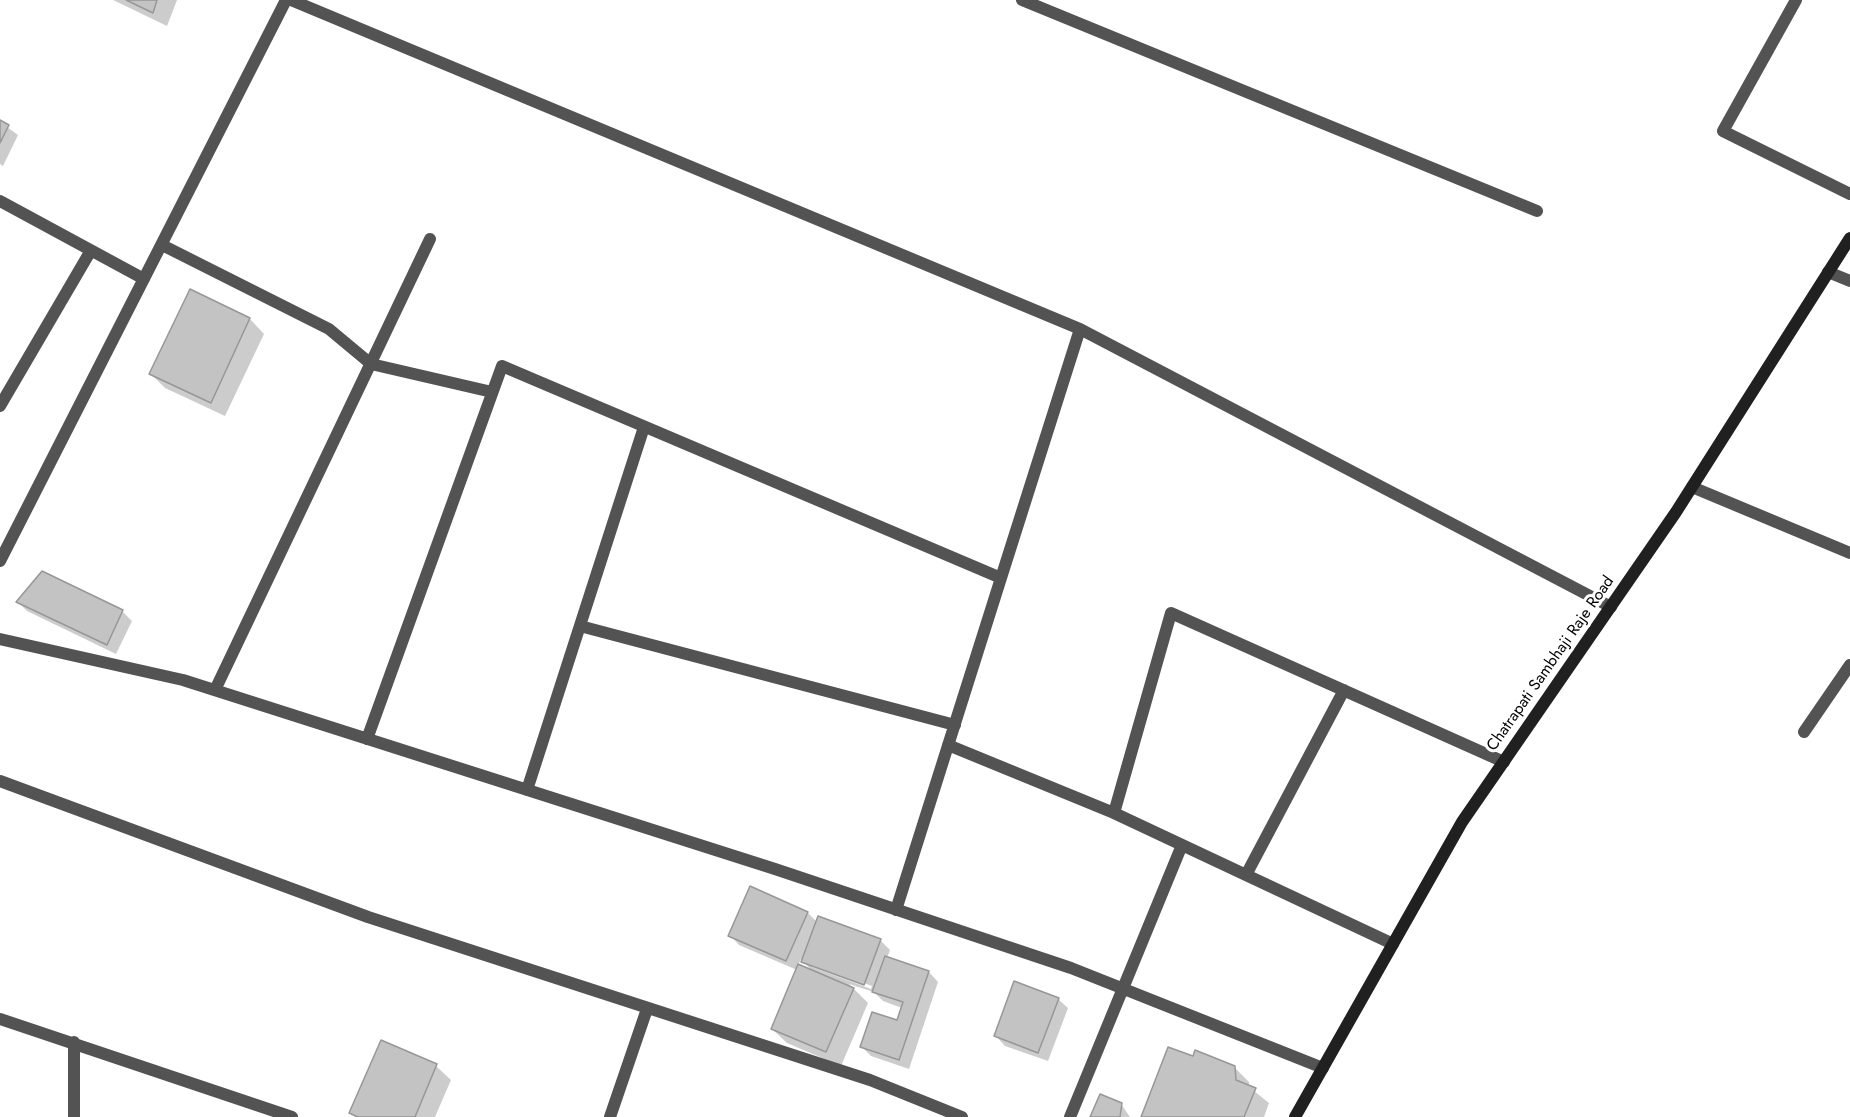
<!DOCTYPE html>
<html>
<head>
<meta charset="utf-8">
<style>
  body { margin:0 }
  canvas { display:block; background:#fff }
</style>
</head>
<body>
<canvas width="1850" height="1117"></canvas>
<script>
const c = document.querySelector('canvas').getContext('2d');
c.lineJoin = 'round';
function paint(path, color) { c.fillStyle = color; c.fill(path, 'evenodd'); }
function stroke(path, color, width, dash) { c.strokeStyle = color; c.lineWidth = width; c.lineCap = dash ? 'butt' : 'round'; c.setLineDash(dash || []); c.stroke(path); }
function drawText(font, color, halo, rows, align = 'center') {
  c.font = font + ' Jost,sans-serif'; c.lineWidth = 6; c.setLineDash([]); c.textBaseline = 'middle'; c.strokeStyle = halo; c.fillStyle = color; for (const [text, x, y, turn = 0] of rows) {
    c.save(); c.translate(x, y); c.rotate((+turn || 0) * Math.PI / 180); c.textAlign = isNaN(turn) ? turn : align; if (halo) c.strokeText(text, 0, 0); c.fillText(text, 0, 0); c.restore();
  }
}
paint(new Path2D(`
  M113 0H177L167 26Z
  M0 122 18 135 3 166 0 164Z
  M190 291 250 319 264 334 225 416 165 388 151 374Z
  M18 602 122 611 132 621 116 654 27 611Z
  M808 913 817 922 880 940 890 950 887 958 929 972 938 982 909 1069 871 1056 862 1047 898 1022 902 1008 883 1001 874 992 849 984 868 1003 841 1066 787 1043 772 1029 797 970 739 945 730 935ZM801 959 813 972 798 965ZM812 964 872 986 871 989 812 967Z
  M1058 999 1068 1008 1048 1061 1005 1046 996 1036Z
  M1193 1058 1234 1067 1249 1082V1087L1269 1103 1264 1117H1142Z
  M436 1066 451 1080 435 1117H355L351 1113Z
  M1121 1104 1130 1117H1092Z`), '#0003');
const building = new Path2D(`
  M126 0H157L153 13Z
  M0 120 9 125 0 143Z
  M190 289 250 318 211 403 149 374Z
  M42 571 123 610 107 645 16 602Z
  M750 886 808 912 786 961 728 936Z
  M818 916 881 939 864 985 801 962Z
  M885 956 929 971 899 1060 860 1047 872 1012 897 1020 903 1002 872 992Z
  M798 964 854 988 826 1052 771 1029Z
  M1014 981 1059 998 1038 1053 994 1036Z
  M381 1040 437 1064 415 1117H358L349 1113Z
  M1168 1047 1193 1056 1195 1050 1235 1066 1236 1080 1256 1088 1244 1117H1141Z
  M1100 1094 1122 1103 1120 1117H1090Z`);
paint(building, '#c3c3c3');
stroke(building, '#979797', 1.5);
stroke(new Path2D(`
  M291 0 1080 329 1611 607
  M1022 0 1537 211
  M1796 0 1723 131 1850 194
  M0 201 144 279
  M162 245 329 329 371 364 492 392
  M1828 272 1850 281
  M0 406 90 252
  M1692 487 1850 553
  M0 561 286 0
  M1001 578 1080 329
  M580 626 955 725
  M0 639 183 680 775 869 1071 968 1323 1068
  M215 690 430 239
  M1804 732 1850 665
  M367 739 502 366 1001 578 896 910
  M948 745 1114 813
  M0 781 368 917 870 1080 962 1117
  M527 790 644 427
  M1246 875 1344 690
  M1393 944 1114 813 1171 613 1504 762
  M0 1019 292 1117
  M74 1117V1042
  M610 1117 647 1009
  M1070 1117 1182 845`), '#535353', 12);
stroke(new Path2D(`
  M1295 1117 1462 822 1676 512 1850 238`), '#202020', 12);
drawText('16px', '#000', '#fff', [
  ["Chatrapati Sambhaji Raje Road",1551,664,-55]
]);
</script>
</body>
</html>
